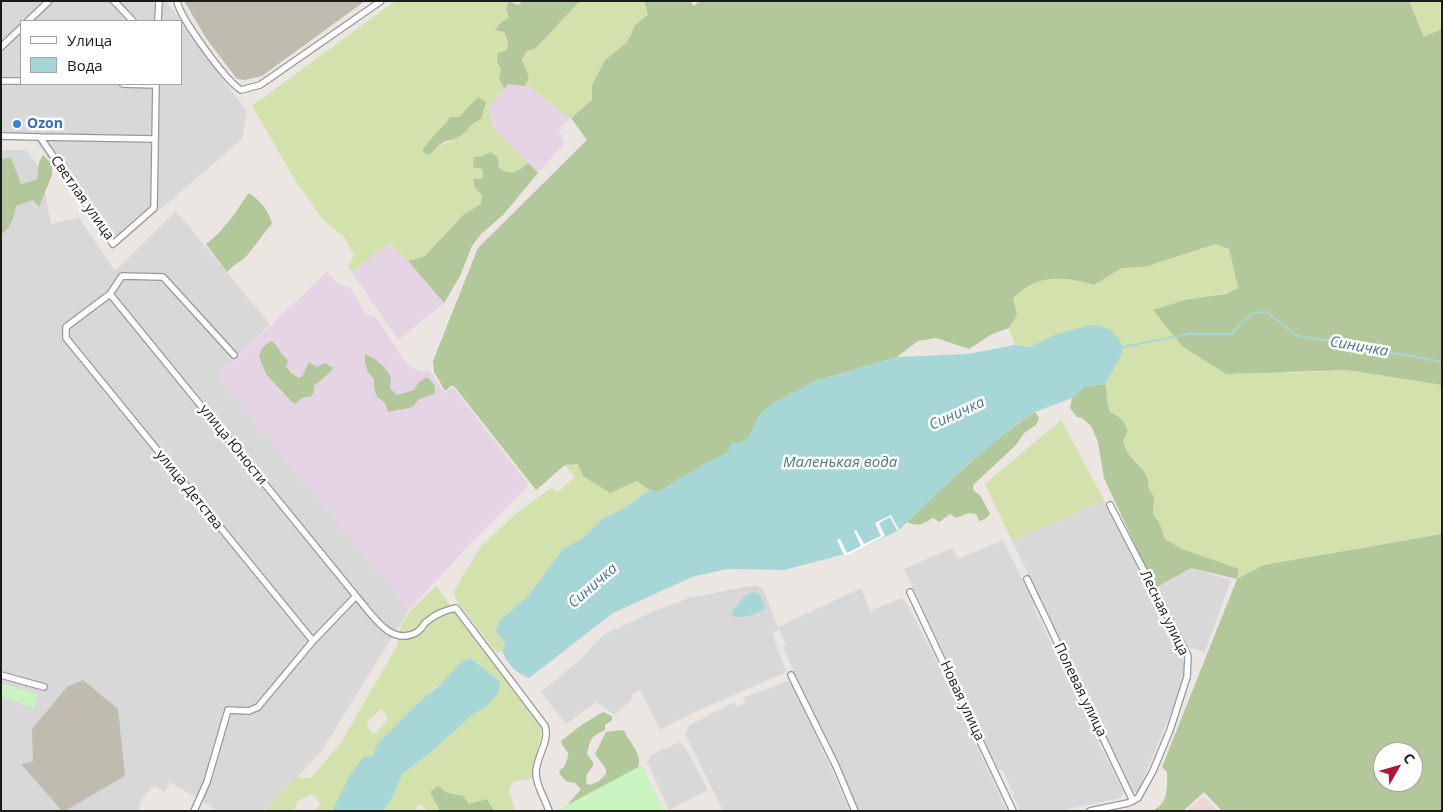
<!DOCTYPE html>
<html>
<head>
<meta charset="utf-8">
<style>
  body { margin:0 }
  #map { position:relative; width:1443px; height:812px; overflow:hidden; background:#ece6e2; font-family:"Open Sans",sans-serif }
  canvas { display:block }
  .frame { position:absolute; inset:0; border:2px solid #1b1b1b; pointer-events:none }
  .legend { position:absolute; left:20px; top:20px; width:162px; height:65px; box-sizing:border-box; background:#fff; border:1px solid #a4a4a4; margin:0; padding:6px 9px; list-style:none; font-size:15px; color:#1b1b1b }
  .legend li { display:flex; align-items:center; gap:10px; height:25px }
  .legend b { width:25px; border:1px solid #a4a4a4 }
  .north { position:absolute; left:1373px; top:742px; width:50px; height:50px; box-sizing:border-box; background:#fff; border:1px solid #a4a4a4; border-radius:50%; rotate:52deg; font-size:14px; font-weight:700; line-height:20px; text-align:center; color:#1b1b1b }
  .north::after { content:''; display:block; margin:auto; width:18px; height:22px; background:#b31338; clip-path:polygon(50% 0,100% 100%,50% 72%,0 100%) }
</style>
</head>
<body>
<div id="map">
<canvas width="1443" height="812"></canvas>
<div class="frame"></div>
<ul class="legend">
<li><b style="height:6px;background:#fff"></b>Улица</li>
<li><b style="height:14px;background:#a6d6d5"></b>Вода</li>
</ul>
<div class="north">С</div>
</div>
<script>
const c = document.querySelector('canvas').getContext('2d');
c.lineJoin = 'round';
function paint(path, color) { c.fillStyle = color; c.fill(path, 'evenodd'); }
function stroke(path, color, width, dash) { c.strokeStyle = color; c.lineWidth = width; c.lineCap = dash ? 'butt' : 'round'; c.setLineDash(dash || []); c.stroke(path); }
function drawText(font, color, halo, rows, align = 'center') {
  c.font = font + ' "Open Sans",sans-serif'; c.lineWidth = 5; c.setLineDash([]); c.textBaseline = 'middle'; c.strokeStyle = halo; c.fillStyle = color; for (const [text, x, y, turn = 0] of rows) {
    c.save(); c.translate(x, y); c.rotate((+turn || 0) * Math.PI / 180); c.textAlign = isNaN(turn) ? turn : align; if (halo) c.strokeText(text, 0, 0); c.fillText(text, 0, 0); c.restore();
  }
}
paint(new Path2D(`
  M1 1H166L181 21H21V84H181V22L247 112 242 139 113 250 36 141 1 140Z
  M1 150H26L41 170 51 224 79 218 115 271 176 211 270 324 217 376 409 610 321 752 263 811H218L170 782 165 792 154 786 141 799 138 811H65L125 776 67 687 33 729V761L21 764 62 811H1Z
  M1104 500 1184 657 1182 658 1185 667 1180 691 1138 792H1133L1012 541Z
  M1003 540 1035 605 1033 606 1100 741 1098 742 1124 792 1121 798 1058 811H1020L1013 796 1014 794 1002 770 998 769 904 569 952 548 958 559Z
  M1191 568 1231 580 1205 652 1187 647 1155 588Z
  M756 585 763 589 778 627 861 588 870 611 902 598 907 604 943 673 1007 811H859L793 670 783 647 786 644 779 630 772 633 786 672 690 714 660 730 640 690 633 694 631 700 614 715 597 702 566 724 541 692 581 659 603 635 654 611 692 597Z
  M788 681 791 683 812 726 850 811H723L685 734 689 726 708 715 735 702 737 707 745 703 743 698Z
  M679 742 685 747 708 790 669 810 647 762 651 755Z`), '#d9d8d8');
paint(new Path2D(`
  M508 84 529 86 562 113 571 118 559 129 564 144 538 173 493 128 489 107Z
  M389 243 408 261 444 303 398 340 352 272Z
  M327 272 337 283 351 289 366 314 376 317 407 364 419 371 429 370 444 393 453 387 529 485 471 543 409 610 217 376Z`), '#e4d4e4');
paint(new Path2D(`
  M1203 796 1217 811H1187Z`), '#edd7d6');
paint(new Path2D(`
  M184 1H365L262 76 245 80 237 79 206 38Z
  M83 680 118 709 125 776 65 811H62L21 764 33 761 32 729 67 687Z`), '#bfbbae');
paint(new Path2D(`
  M395 1H509L506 9 509 18 501 22 495 29 504 32 508 41 507 50 499 78 504 89 489 107 493 128 528 163C517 172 511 176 499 168L498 158 483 156 474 158 482 169 483 178 474 179 475 188 482 194 481 204 464 214 425 256 408 261 389 243 352 272 348 266 354 255 344 237 323 220 297 183 252 106ZM478 98 481 119C470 123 465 134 453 140 446 144 442 143 436 149L425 145C433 137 444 126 450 118L459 117Z
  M580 1H644L648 15 634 26 631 35 626 43 605 60 592 85V100L571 118 562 113 529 86H525L529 77 522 59 527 50 536 48Z
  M1409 1H1442V29L1424 38Z
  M1215 244 1229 249 1238 288C1211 300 1180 298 1154 311L1289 373 1347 370 1442 385V534L1264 565 1237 579 1219 563 1182 549 1165 539 1159 522 1153 515 1154 497 1149 489 1148 480 1138 463 1130 456 1125 448 1118 415 1110 412C1106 402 1108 394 1105 384L1116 366 1090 325 1054 335 1029 347 1015 345 1009 328 1017 315 1013 298C1019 294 1025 287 1032 284 1052 275 1074 279 1094 285L1122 268 1145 267Z
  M1061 420 1104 500 1012 541 985 484Z
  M578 463 599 484 610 493 637 481 650 490 626 507 602 519 584 537 563 549 528 596 499 621 505 643 502 651 497 653 456 600 454 591 481 546 517 513 551 488 558 492 575 477 565 465Z
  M436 586 540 724C544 742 532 759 533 778L514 781 509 788 515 811H494L487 799 469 804 454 793 431 792 440 811H425V808L417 804 416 811H383L392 798 403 773 430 753 471 716 487 706 499 681 472 658 422 699 377 744 373 756 332 811H313L318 808 320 804 315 795H310L298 801 294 811H264L297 776 302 778H311L340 744 397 646 400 627 409 612ZM381 709 387 716V721L374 734 368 727 367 722Z`), '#d3e2ac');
paint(new Path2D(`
  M509 1 518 5 523 1H580L536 48 527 51 522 59 529 77 525 86 508 84 504 89 499 78 501 69 497 62 498 53 507 50 508 41 504 32 495 30 501 22 509 18 506 9Z
  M644 1H690L694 6 700 1H1409L1424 37 1442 29V385L1347 370 1226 374 1182 346 1153 310 1185 300 1225 294 1238 288 1229 249 1215 244 1145 267 1122 268 1094 285C1074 279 1052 275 1032 284 1025 287 1019 294 1013 298L1017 315 1009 328 992 334 969 349 936 338 918 341 897 357 812 382 759 416 749 437 728 452 680 478 659 492 650 490 637 481 610 493 583 476 578 464 565 465 536 490 454 386H451L445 391 434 372 433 361 478 248 587 140 571 118 592 100V85L605 60 626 43 631 35 634 26 648 15Z
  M478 97 486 102 481 119C470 123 469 130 460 136 454 140 450 140 444 142 439 144 433 152 429 155L422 152C428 138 442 130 450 117H459Z
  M491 152 498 158 499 168C512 176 517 172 528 163L538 173 503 215 481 234 472 246 460 276 444 303 408 261 425 256 464 214 481 204 482 195 475 188 473 179 483 178 482 169 473 167 474 157 483 156Z
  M43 155 52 164V175L39 207 33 200 16 206C14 218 11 227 1 235V159L11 158 21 184 37 180 39 162Z
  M249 193C260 201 269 210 272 224 263 233 257 244 249 253 243 261 234 264 227 272L206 244C216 237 224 227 232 217 238 210 242 201 249 193Z
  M271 341C278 344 279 353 286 358L288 362 286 366 291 373 299 378 303 375 309 362 317 367 325 363 333 368 330 372 314 386V392L311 396 302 398 295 404 291 401 266 374 259 356 263 347Z
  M365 354C374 358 389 368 391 379 391 382 390 385 390 388L397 395 414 390 419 382 427 377 434 384 435 393 418 400 413 407 388 412 385 403 377 397 374 388V379L368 372 365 363Z
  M1105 384C1108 394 1106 402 1110 412 1120 416 1124 421 1128 431L1123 440 1125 448 1130 456 1144 471 1148 480 1149 489 1154 497 1153 515 1159 522 1165 539 1182 549 1239 569 1237 579 1264 565 1442 534V811H1222L1204 792 1183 811H1153C1169 801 1167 789 1167 772L1162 767 1237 579 1191 568 1155 588 1104 478 1098 442 1091 426 1082 418 1077 417 1070 408 1072 398 1084 387ZM1383 752H1413V782H1383Z
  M1035 412 1039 418 1036 425 1024 433 1016 445 973 485 974 491 980 495 990 514 985 519 979 521 976 514 969 513 956 518 950 514 939 522 933 518C923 524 918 527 907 522 948 483 988 443 1035 412Z
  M603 712 612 716V720L605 725V730C590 737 591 739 587 754L593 762V766L587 774 586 783 590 785 599 781 606 774V769L595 754 606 732 620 730 624 731C630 743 643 755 638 768L571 808 569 803 581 789 575 783C567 783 563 779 559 773L561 769C568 765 562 769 566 762 572 749 565 754 561 741L583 724Z
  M438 786 445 792 463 796 469 804 487 799 494 811H440L430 792Z`), '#b2c79a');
paint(new Path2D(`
  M1 683 38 694 34 708 1 697Z
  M642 765 664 811H556Z`), '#c9f3c1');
paint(new Path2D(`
  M1090 325C1109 326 1115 331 1123 347L1120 358 1105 384 1084 387 1072 398 1035 412 1018 423 967 465 899 530 848 555H841L784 570 727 569 692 577 613 613 529 678C515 673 508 664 502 651L505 643 496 631 499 621 528 596 563 549 584 537 602 519 626 507 650 490 660 492 680 478 728 452 731 443H740L749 437 759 416 769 405 812 382 897 357 968 354 1015 345 1029 347 1054 335Z
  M753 592C761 593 763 601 765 608 756 615 744 619 733 616L731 614 732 612C739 604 742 595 753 592Z
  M471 658 499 681 500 687 497 695 487 706 471 716 430 753 403 773 392 798 383 811H332L349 777 363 757 373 756 377 744 422 699 439 686 461 662Z`), '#a6d6d5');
paint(new Path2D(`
  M891 515 899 530H897L890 517 879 523 885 536 848 555H844L837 540 840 539 847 553 861 546 854 531 856 530 864 544 881 536 875 523Z`), '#fff');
stroke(new Path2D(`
  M1123 347 1188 334H1232L1242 322 1253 313 1267 312 1295 335 1442 362`), '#a6d6d5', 2);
const minor = new Path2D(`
  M114 1 133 21
  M177 1C180 18 226 81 241 90L260 85 381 1
  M28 21 49 1
  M158 21 159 1
  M1 47 21 28
  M1 81H21
  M123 84 156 85
  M1 136 40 137 113 244 154 208 156 84
  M40 137 155 139
  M110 294 356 596C371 613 391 648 417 632 420 630 423 626 425 623 434 615 445 610 456 608L545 726C550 742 536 756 536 773 536 786 545 798 549 811
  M234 355 163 277 122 276 110 294 66 327V338L313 641
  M1027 579 1133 801
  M910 592 1013 811
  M1 675 44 687
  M791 675 836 766 855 811
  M194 811 207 782 228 710 249 711 258 707 313 641 356 596
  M1090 811 1128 803 1138 798 1153 771 1170 730 1187 677 1188 656 1110 505`);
stroke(minor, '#989898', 8);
stroke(minor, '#fff', 5.5);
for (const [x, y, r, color] of [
  [17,124,5,"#3f7fe0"]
]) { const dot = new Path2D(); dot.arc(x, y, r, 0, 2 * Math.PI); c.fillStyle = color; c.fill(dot); stroke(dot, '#fff', 2); }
drawText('bold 14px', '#366cbe', '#fff', [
  ["Ozon",27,124]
], 'left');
drawText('14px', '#1b1b1b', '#fff', [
  ["Светлая улица",82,198,55],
  ["улица Юности",233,445,51],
  ["улица Детства",189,490,51],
  ["Лесная улица",1164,613,64],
  ["Полевая улица",1080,690,64],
  ["Новая улица",962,701,65]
]);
drawText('italic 15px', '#48798b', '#fff', [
  ["Синичка",1359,347,10],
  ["Синичка",957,414,-25],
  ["Маленькая вода",840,463],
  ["Синичка",593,586,-41]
]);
</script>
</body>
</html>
